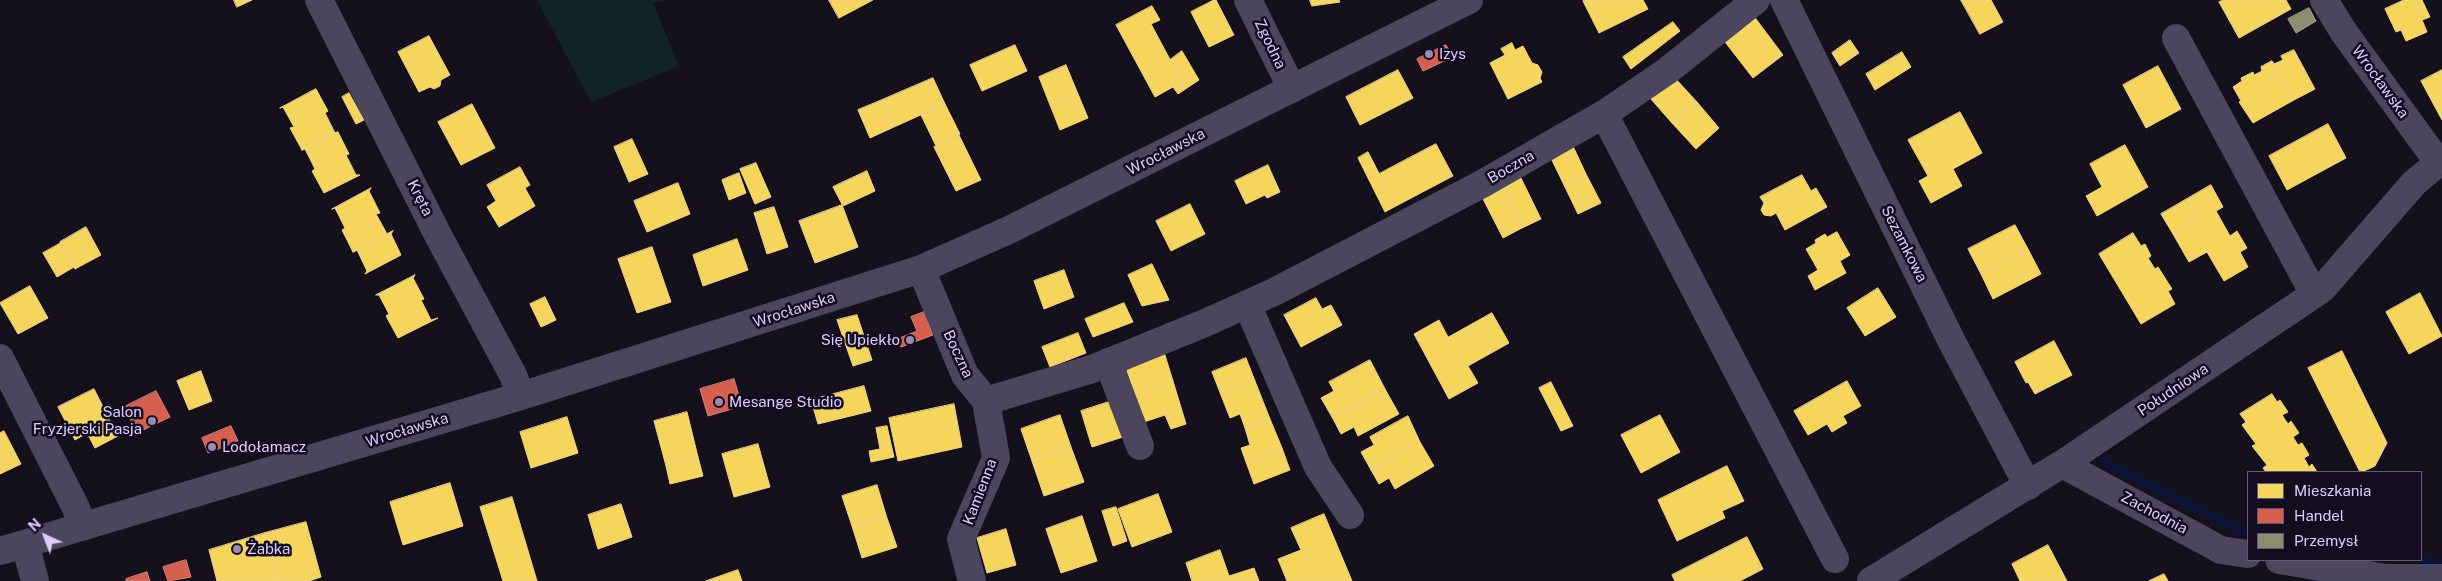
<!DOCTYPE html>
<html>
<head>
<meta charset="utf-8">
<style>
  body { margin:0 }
  #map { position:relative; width:2442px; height:581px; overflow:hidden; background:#15111c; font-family:"Public Sans",sans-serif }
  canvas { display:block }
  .legend { position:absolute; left:2247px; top:471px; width:175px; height:90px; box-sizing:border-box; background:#140d20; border:1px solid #645979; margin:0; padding:6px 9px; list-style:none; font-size:15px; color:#dcccff }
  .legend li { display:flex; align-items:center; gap:10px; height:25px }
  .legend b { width:25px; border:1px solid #645979 }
  .north { position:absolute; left:20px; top:511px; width:50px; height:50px; -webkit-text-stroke:4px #140d20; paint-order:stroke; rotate:317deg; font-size:14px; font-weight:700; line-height:20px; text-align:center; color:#dcccff }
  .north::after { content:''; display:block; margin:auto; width:18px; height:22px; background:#dcccff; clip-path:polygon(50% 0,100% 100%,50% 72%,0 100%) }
</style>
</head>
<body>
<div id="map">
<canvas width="2442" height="581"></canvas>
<ul class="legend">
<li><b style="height:14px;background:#f6d55c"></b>Mieszkania</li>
<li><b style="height:14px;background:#d6604d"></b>Handel</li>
<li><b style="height:14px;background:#8c8c6e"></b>Przemysł</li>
</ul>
<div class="north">N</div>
</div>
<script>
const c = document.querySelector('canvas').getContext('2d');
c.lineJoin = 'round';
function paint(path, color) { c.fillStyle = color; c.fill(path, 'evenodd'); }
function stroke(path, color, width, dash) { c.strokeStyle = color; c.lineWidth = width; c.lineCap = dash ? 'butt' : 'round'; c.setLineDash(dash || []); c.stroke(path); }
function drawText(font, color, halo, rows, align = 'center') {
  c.font = font + ' "Public Sans",sans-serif'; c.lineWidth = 5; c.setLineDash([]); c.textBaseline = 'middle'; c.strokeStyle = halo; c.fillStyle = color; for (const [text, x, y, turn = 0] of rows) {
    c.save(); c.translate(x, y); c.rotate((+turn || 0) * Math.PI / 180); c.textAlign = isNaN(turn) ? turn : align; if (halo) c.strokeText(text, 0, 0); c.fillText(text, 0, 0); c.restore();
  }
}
paint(new Path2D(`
  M537 0H668L653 3 679 66 591 102Z`), '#112328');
const homes = new Path2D(`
  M234 0H252L237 7Z
  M829 0H873L839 18Z
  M1214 0H1216L1234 35 1209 47 1191 12Z
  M1310 0H1339L1340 2 1312 6Z
  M1585 0H1643L1648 9 1599 33 1583 1Z
  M1961 0H1991L2003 22 1980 34Z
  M2224 0H2286L2291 9 2239 38 2219 2Z
  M2404 0H2422L2430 17 2422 20 2427 32 2406 41 2401 30 2396 32 2385 9Z
  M1152 6 1160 20 1151 24 1182 82 1155 97 1116 25Z
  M1753 15 1783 55 1753 78 1722 38Z
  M1673 22 1680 31 1631 69 1623 57Z
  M429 36 450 75 441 80 440 86 434 89 430 87 419 92 398 52Z
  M1850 40 1859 53 1840 66 1832 53Z
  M1512 43 1515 50 1523 46 1532 63 1538 65 1542 72 1540 78 1542 82 1508 99 1490 63 1505 55 1501 49Z
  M1015 45 1027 71 982 91 970 65Z
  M2294 50 2315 89 2294 100 2272 61 2274 64 2283 60 2281 56Z
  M1182 51 1199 80 1178 94 1173 87 1182 82 1170 60Z
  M1902 52 1911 67 1875 90 1866 74Z
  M2272 61 2294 100 2253 123 2239 102 2241 101 2233 87 2242 81 2241 78 2253 72 2254 75 2262 71 2261 67Z
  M1066 65 1078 94 1050 105 1039 77Z
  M2158 66 2181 109 2146 128 2123 85Z
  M1398 70 1413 98 1360 125 1346 97Z
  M2442 70V120L2421 81Z
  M1674 77 1697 102 1672 123 1650 98Z
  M933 78 945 104 894 127 882 100Z
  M316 89 328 111 325 113 335 133 338 132 302 150 290 128 294 127 283 107 280 108Z
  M349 93 364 120 356 124 342 97Z
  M1078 94 1088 118 1060 130 1050 105Z
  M882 100 894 127 870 138 858 110Z
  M1697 102 1719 128 1696 149 1672 123Z
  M472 104 495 148 461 165 438 122Z
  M945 104 960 134 936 146 921 115Z
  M1960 112 1982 153 1953 169 1962 186 1931 203 1919 181 1928 176 1908 140Z
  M2328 124 2346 158 2287 190 2269 156Z
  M338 132 349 154 346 155 356 175H360L324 193 312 171 315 169 305 149 302 150Z
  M959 135 981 180 956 191 934 147Z
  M632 139 648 174 629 182 614 147Z
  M1436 144 1453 176 1396 206 1379 174Z
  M1572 144 1586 174 1564 185 1549 154Z
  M2125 145 2148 187 2097 216 2086 196 2102 187 2090 164Z
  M1368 152 1396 206 1385 212 1358 158Z
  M756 163 771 197 755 204 740 169Z
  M1268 165 1280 192 1267 198 1265 195 1246 204 1235 181Z
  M520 167 530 185 525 188 535 206 499 227 487 207 496 201 487 185Z
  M867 171 875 191 843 206 833 187Z
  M739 173 746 193 729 200 722 180Z
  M1519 174 1541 219 1522 228 1501 183Z
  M1586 174 1601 203 1578 214 1564 185Z
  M1802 175 1811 191 1816 188 1827 207 1785 230 1776 213 1771 216 1764 215 1761 210 1764 203 1760 197Z
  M678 183 690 214 647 232 634 201Z
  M1501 183 1522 228 1503 238 1480 193Z
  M2211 185 2223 207 2216 211 2230 236 2237 231 2247 248 2240 252 2248 267 2224 281 2207 252 2189 262 2173 234 2198 219 2187 199Z
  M371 188 369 191 380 213 376 214 387 234 393 231 353 252 342 230 345 228 335 208 332 209Z
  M2187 199 2198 219 2173 234 2161 214Z
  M1190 204 1205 234 1171 251 1156 221Z
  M842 205 858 247 815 263 799 221Z
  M774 207 788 247 767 254 754 213Z
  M2015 225 2028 249 1981 274 1968 249Z
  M86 227 101 255 75 269 60 242Z
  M393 231 391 234 401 255 365 274 367 271 357 250 353 252Z
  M1837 232 1850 255 1840 261 1846 273 1815 290 1808 276 1818 270 1806 249 1816 243 1815 240 1825 234 1827 237Z
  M2133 233 2141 246 2145 244 2151 256 2148 258 2155 269 2158 267 2172 289 2168 291 2175 304 2141 324 2099 254Z
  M737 239 748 270 703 286 693 255Z
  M61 243 74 267 57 277 43 253Z
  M652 247 671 302 637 313 618 259Z
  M2028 249 2041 274 1993 299 1981 274Z
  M1152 264 1169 300 1142 306 1128 275Z
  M1064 270 1074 297 1044 309 1034 281Z
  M415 275 413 278 424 299 421 300 431 320 438 318 398 338 386 316 389 314 379 295H376Z
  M30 286 48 318 18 334 0 303Z
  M1878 288 1896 317 1865 336 1847 308Z
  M2420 293 2442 336 2409 354 2386 312Z
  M545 297 556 320 541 327 530 304Z
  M1316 298 1322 309 1331 305 1342 325 1301 347 1284 315Z
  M1124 303 1133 322 1093 337 1085 319Z
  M1492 313 1509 343 1468 366 1478 383 1449 399 1414 334 1439 320 1448 337Z
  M857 315 872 360 853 366 837 320Z
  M1078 333 1086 353 1050 367 1042 347Z
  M2054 341 2072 375 2035 394 2028 382 2026 383 2015 362Z
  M2342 351 2387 443 2375 466 2362 472H2360L2308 368Z
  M1164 352 1173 381 1134 394 1125 364Z
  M1246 358 1255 381 1221 395 1212 372Z
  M1370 360 1385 389 1332 417 1321 398 1334 391 1329 382Z
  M201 371 212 401 189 410 177 381Z
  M1173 381 1186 424 1171 429 1165 415 1144 422 1134 394Z
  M1255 381 1270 419 1245 428 1240 414 1230 418 1221 395Z
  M1847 381 1861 406 1843 416 1847 423 1832 432 1827 424 1808 435 1794 411Z
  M1551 382 1573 426 1561 431 1539 388Z
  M864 386 871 411 818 424 811 400Z
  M94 389 118 436 95 448 87 433 75 440 58 407Z
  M1385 389 1399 414 1358 436 1354 427 1341 434 1332 417Z
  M2272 394 2277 402 2280 400 2288 412 2282 415 2288 424 2291 421 2299 433 2293 437 2298 445 2302 443 2309 455 2304 458 2309 467 2312 464 2317 472H2266L2263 468 2267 465 2252 446 2256 444 2242 425 2246 422 2240 414Z
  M1115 400 1126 436 1092 447 1081 411Z
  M954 404 962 447 898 461 889 418Z
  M687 412 698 457 666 466 654 421Z
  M1060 415 1071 447 1032 461 1021 429Z
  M1660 415 1680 452 1641 473 1621 435Z
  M1408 416 1420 442 1371 470 1361 452 1374 445 1370 437Z
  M567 417 578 453 531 468 520 432Z
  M1270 419 1282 448 1246 462 1241 448 1250 445 1245 428Z
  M887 426 894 457 871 462 869 451 880 449 876 428Z
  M4 431 21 464 0 474V433Z
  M1420 442 1434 466 1395 489 1389 478 1379 484 1371 470Z
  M758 444 770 487 734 497 722 454Z
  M1071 447 1084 482 1044 496 1032 461Z
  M1282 448 1290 470 1254 484 1246 462Z
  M698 457 703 476 670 484 666 466Z
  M1727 466 1744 501 1722 511 1725 518 1677 541 1658 500Z
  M450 483 463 526 403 545 390 502Z
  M877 485 886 515 852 526 842 496Z
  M1158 494 1172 532 1132 547 1118 509Z
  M512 497 537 581H503L480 507Z
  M621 504 632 537 598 549 588 515Z
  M1116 507 1127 541 1113 546 1102 511Z
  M1324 514 1352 581H1287L1278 559 1301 550 1291 528Z
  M886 515 897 547 862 558 852 526Z
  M1082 516 1097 561 1061 573 1046 529Z
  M306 522 321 577 309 581H278L265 533Z
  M1006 529 1016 565 987 573 977 538Z
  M265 533 278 581H217L209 550Z
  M1747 537 1763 569 1740 581H1675L1672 575Z
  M2048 545 2067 581H2020L2012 564Z
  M1220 550 1229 576 1254 568 1259 581H1192L1186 563Z
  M738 570 742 581H706Z
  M2164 574 2168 581H2149Z`);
paint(homes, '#f6d55c');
stroke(homes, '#eed28d', 1);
const shops = new Path2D(`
  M1446 45 1453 57 1423 71 1417 59Z
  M924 312 933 335 901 347 897 339 917 331 911 317Z
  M734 379 742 406 708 416 700 389Z
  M156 391 170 417 137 433 124 407Z
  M231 426 238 441 208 453 202 438Z
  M186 560 191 577 168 581 163 567Z
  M147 572 150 581H126V579Z`);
paint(shops, '#d6604d');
stroke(shops, '#d88082', 1);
const industry = new Path2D(`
  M2309 8 2316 21 2296 33 2288 19Z`);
paint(industry, '#8c8c6e');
stroke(industry, '#a49f9a', 1);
stroke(new Path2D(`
  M2102 461 2248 534
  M2421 560 2442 563`), '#0a1239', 7);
stroke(new Path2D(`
  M319 0 439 237 513 375 521 396
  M1248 0 1292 89
  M1784 0 1952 342 2028 486
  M2324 0 2343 31 2438 162
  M2176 38 2314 294
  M1604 114 1835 559
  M921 269 965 375 986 401 1092 369 1205 323 1274 292 1482 184 1604 114 1667 71 1756 0
  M1247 304 1318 467 1350 515
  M0 358 76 508 82 527
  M1108 362 1140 446
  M2062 464 2221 550 2248 554
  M25 544 35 581
  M0 551 521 396 921 269 1009 230 1469 0
  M2279 560 2386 578 2388 581
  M2386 578H2442
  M972 581 961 539 996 458 986 401
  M1871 581 2062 464 2322 289 2414 183 2442 160`), '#4b465d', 28);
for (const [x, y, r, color] of [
  [1429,54,5,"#968bb0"],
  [910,340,5,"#968bb0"],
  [719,402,5,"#968bb0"],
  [152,421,5,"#968bb0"],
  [212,447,5,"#968bb0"],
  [237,549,5,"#968bb0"]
]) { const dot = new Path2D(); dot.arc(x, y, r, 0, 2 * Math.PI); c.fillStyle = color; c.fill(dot); stroke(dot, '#140d20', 2); }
drawText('15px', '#dcccff', '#140d20', [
  ["Zgodna",1270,44,64],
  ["Wrocławska",2380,82,54],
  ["Wrocławska",1166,152,-27],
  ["Boczna",1511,167,-30],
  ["Kręta",420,198,63],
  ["Sezamkowa",1904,244,63],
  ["Wrocławska",794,310,-18],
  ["Boczna",958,354,65],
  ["Południowa",2173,390,-34],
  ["Wrocławska",407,430,-17],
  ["Kamienna",980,492,-69],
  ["Zachodnia",2154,513,28]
]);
drawText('15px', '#dcccff', '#140d20', [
  ["Izys",1439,54],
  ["Się Upiekło",900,340,"right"],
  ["Mesange Studio",729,402],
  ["Salon",142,412,"right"],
  ["Fryzjerski Pasja",142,429,"right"],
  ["Lodołamacz",222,447],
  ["Żabka",247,549]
], 'left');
</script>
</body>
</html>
